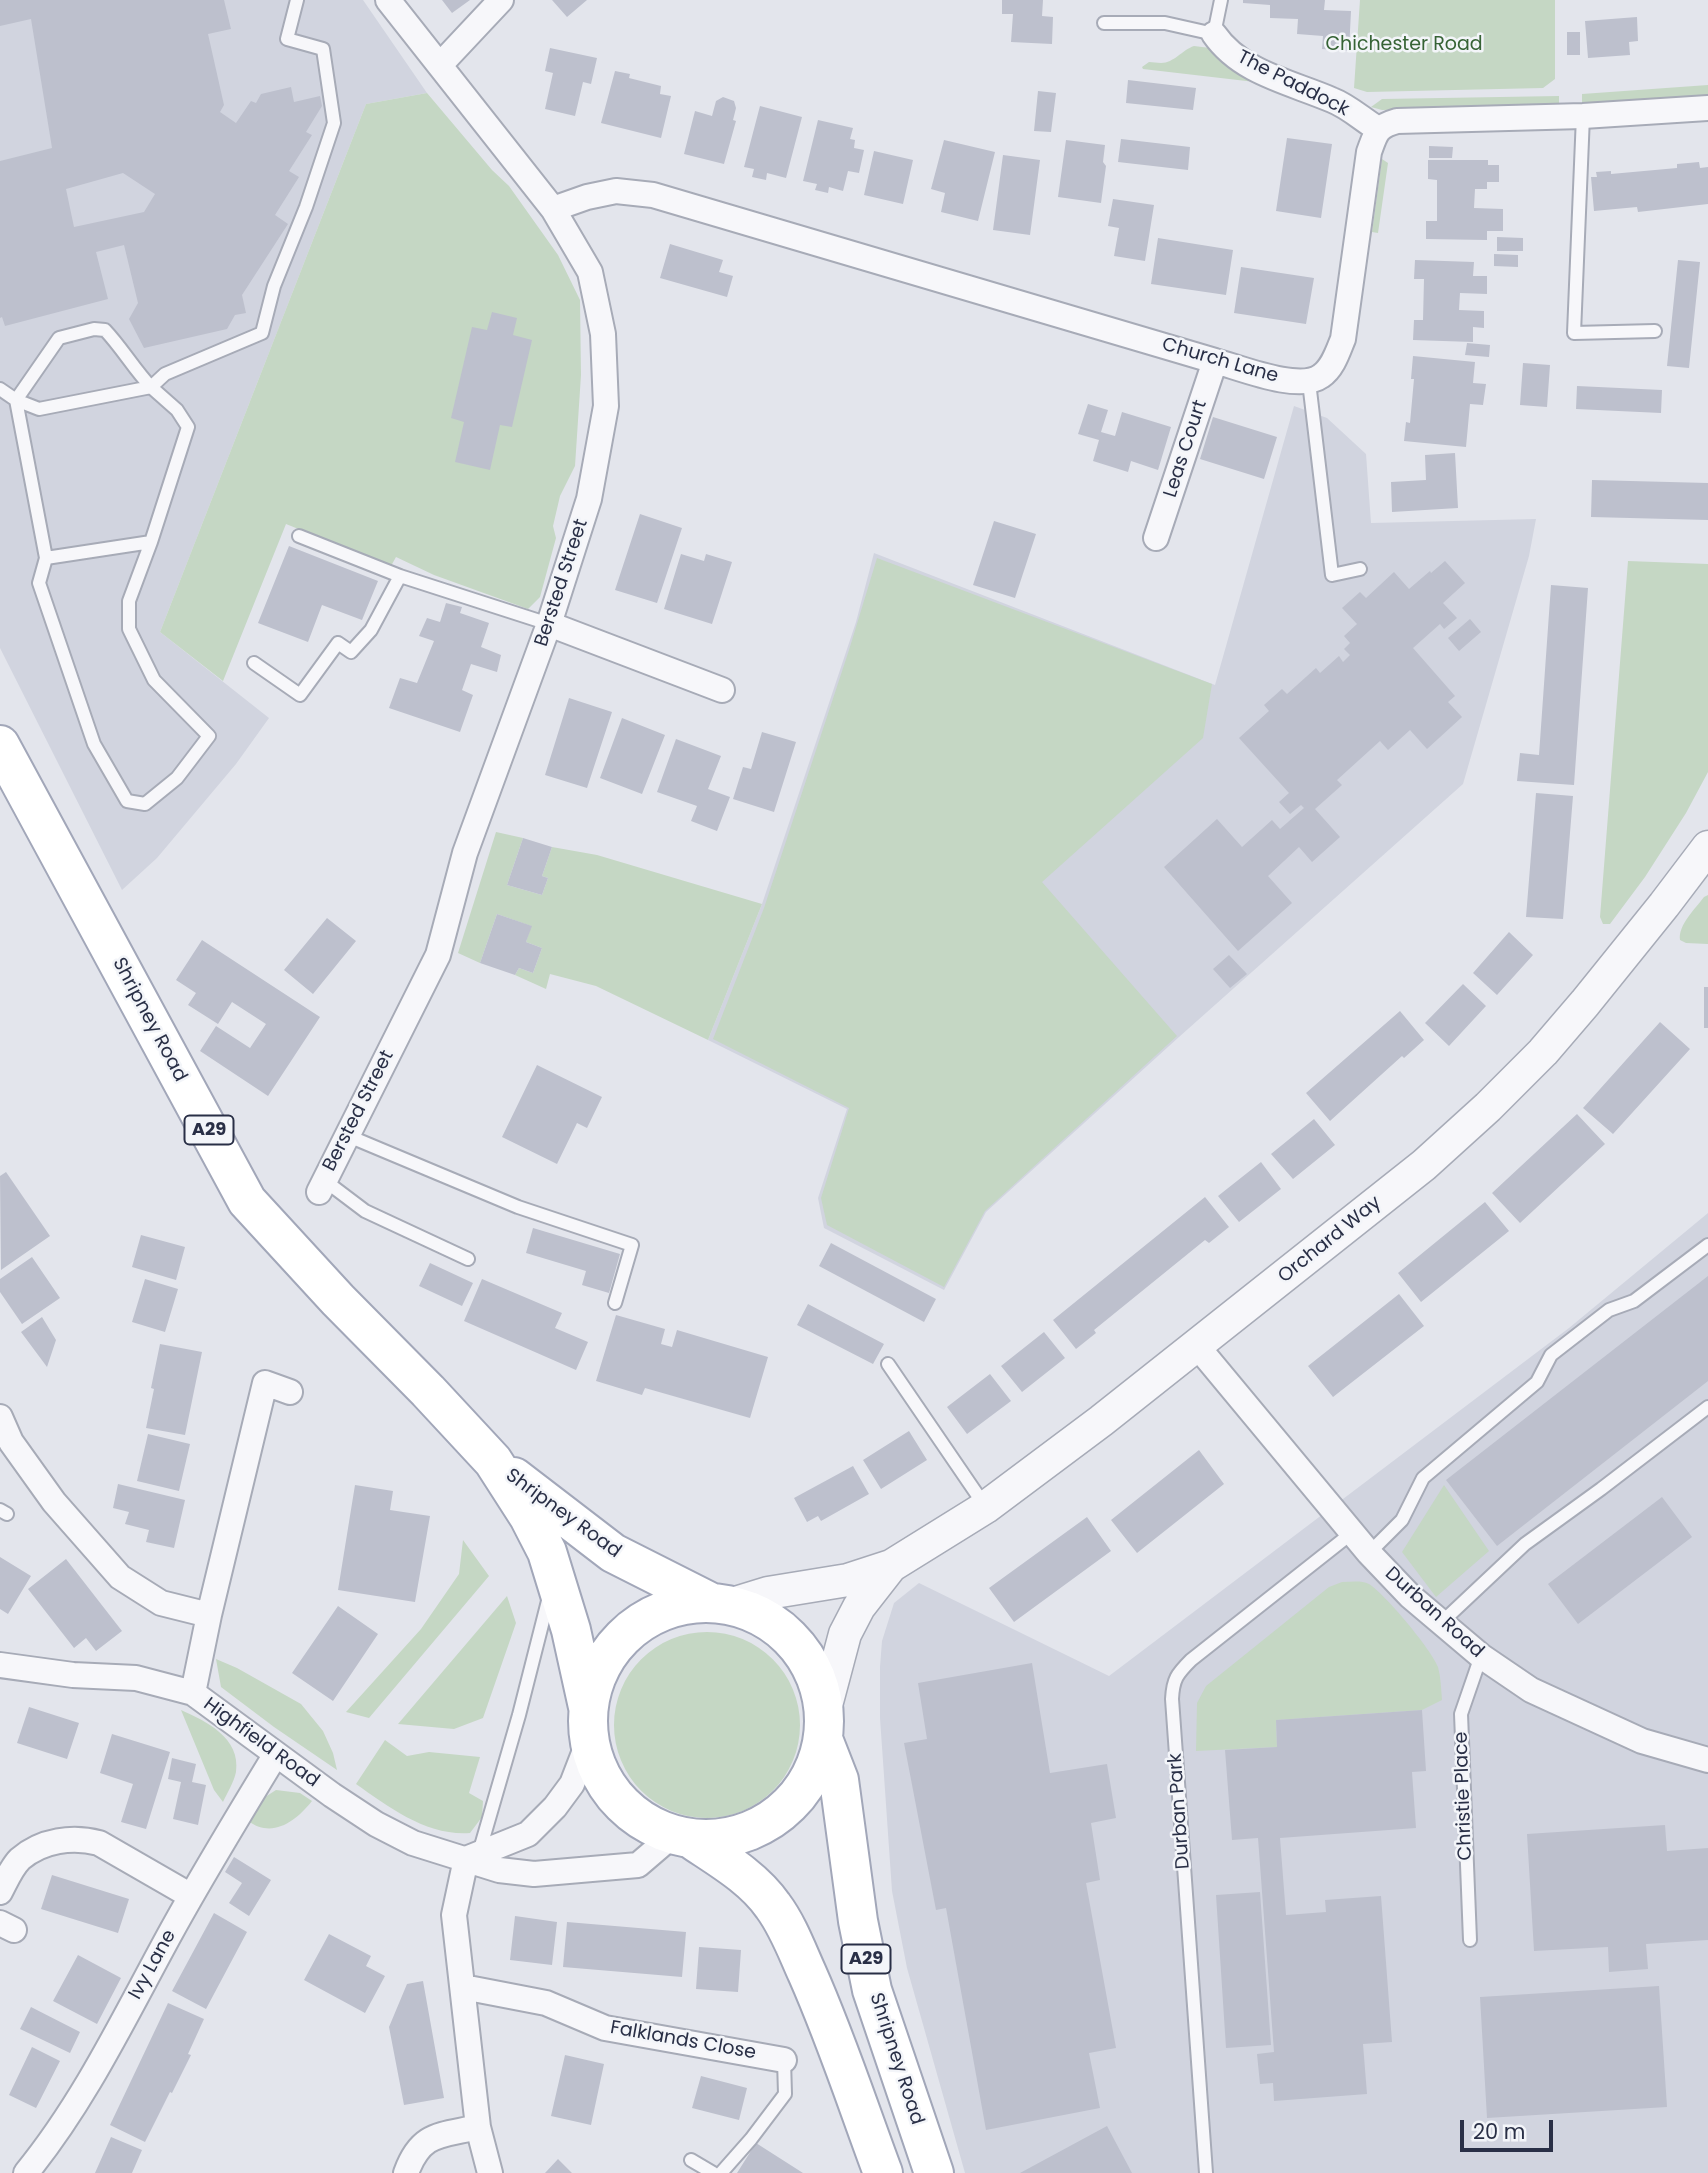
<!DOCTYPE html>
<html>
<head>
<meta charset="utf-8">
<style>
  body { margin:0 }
  #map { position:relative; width:1708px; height:2173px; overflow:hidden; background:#e3e5ec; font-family:Poppins,sans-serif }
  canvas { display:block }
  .scale { position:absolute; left:1460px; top:2120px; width:93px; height:32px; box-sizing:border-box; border:4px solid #292f46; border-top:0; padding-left:9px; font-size:21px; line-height:24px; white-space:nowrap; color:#292f46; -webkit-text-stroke:5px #f3f5f9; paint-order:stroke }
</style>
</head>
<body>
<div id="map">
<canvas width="1708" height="2173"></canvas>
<div class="scale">20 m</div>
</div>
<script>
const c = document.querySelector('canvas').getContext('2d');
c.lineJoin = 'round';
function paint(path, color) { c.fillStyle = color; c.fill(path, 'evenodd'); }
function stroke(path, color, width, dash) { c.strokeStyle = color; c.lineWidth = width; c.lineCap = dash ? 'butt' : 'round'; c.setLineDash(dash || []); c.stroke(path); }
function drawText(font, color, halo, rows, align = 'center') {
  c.font = font + ' Poppins,sans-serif'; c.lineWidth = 5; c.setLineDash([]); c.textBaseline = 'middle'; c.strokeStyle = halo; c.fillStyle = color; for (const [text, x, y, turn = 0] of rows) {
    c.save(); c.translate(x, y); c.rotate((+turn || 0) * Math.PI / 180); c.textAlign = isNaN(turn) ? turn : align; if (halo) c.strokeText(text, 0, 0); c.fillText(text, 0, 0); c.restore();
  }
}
paint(new Path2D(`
  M0 0H363L427 93 366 104 160 632 269 718 236 764 157 858 122 890 0 648Z
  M1294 406 1327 418 1366 454 1371 523 1536 519 1529 556 1463 784 1179 1037 986 1212 944 1290 824 1228 818 1198 847 1109 708 1040 762 904 856 622 874 553 1215 685Z
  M1708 1213V2173H965L907 1968 892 1891 880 1718V1667L882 1641 894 1603 919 1583 1109 1676 1569 1328Z`), '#d1d4df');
paint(new Path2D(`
  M1360 0H1555V79L1543 88 1367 92 1354 88Z
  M1194 46 1210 48 1230 68 1255 82 1143 69 1142 67 1149 62C1153 62 1157 63 1161 63 1174 63 1182 50 1194 46Z
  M1708 85V95L1582 104V94Z
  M427 93 492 170 509 186 558 255 580 300 581 375 575 466 560 496 553 526 556 538 540 597 528 609 434 575 396 557 391 566 286 524 223 681 160 632 366 104Z
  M1559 96V105L1382 110 1371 107 1382 99Z
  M1382 159 1388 163 1378 233 1372 232Z
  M877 558 1212 684 1203 738 1042 882 1177 1036 985 1211 944 1287 827 1225 821 1198 849 1108 713 1039 764 908 849 650Z
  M1628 561 1708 564V772L1686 813 1645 877 1610 924H1603L1600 917Z
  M496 832 523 838 507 885 542 895 548 878 542 876 552 847 597 855 762 904 708 1040 596 986 550 974 546 989 515 975 519 968 533 973 542 948 526 942 531 926 497 914 480 963 458 953Z
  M1708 895V944L1686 943 1680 940C1678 925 1695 909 1704 897Z
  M1444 1485 1489 1551 1436 1597 1402 1552Z
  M463 1540 489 1576 369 1718 346 1712 421 1629 459 1574Z
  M1342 1582C1351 1582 1361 1580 1369 1584 1384 1593 1432 1650 1438 1667 1441 1678 1441 1689 1442 1700L1422 1710 1276 1720 1277 1747 1196 1751 1197 1703 1206 1686 1329 1587Z
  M507 1596 516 1623 483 1718 454 1729 398 1724Z
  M614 1725a93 93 0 1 1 186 0a93 93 0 1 1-186 0Z
  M216 1659 237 1668 301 1704 323 1731 333 1753 337 1770 274 1727 221 1687Z
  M181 1710C206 1721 241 1738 236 1772 234 1782 227 1793 223 1802L214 1790Z
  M385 1740 407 1756 429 1752 480 1757 469 1793 483 1801 482 1817 470 1833C427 1836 390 1808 356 1784Z
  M276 1790 300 1793 312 1801C296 1821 273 1839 248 1821L262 1799Z`), '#c5d7c4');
paint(new Path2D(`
  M0 0H224L231 29 208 34 224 105 220 112 236 123 251 101 256 103 261 94 291 87 294 102 320 96 322 106 306 132 312 135 289 171 299 177 275 215 288 224 242 295 246 313 235 315 227 329 144 348 129 319 138 303 124 245 96 252 108 299 5 326 2 317 0 318V161L52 148 31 19 0 26ZM123 173 155 194 144 212 74 227 66 189Z
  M442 0H470L452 13Z
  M552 0H587L567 17Z
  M1002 0H1043L1042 16 1053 17 1052 44 1011 42 1013 14H1002Z
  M1243 0H1325L1324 10 1351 11 1349 51 1322 49 1323 36 1297 34 1298 19 1270 18V5L1243 3Z
  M1637 17 1638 41 1629 42 1630 55 1588 58 1585 21Z
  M1567 32H1580V55H1567Z
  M550 48 597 58 591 84 583 82 575 116 545 109 553 73 545 71Z
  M615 71 630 74 629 78 661 86 660 94 671 96 661 138 601 123Z
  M1128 80 1196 88 1193 110 1126 103Z
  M1038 91 1056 93 1051 132 1034 131Z
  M723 97 734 101 736 108 733 120 736 121 724 164 684 154 695 111 712 116 716 101Z
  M760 106 802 117 786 178 767 173 766 180 752 177 754 169 744 167Z
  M818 120 853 128 850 139 855 140 854 148 864 150 859 173 848 171 843 191 829 187 828 193 815 190 817 184 803 181Z
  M1287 138 1332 144 1321 218 1276 211Z
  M1121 139 1190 147 1188 170 1118 162Z
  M944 140 995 152 978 221 941 212 945 193 931 189Z
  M1066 140 1105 145 1103 162 1106 166 1101 203 1058 197Z
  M1429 146 1453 147 1452 158H1429Z
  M874 151 913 160 903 204 864 195Z
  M1003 155 1040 160 1030 235 993 230Z
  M1428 160H1488V165H1499V182H1487V189H1475L1474 208 1503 209V231H1487V240L1426 239V221H1437V180L1428 179Z
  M1699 162 1700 168 1708 167V204L1638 212 1637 207 1594 211 1591 177H1597L1596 172 1611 171V174L1677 168V164Z
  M1113 199 1154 205 1145 261 1114 256 1119 228 1108 226Z
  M1497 237 1523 238V251H1497Z
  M1158 238 1233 250 1226 295 1151 284Z
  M670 244 723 260 719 272 733 276 727 297 660 278Z
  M1494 254 1518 255V267L1494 266Z
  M1415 260 1474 262 1473 276H1487V294L1460 293 1459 310 1484 311V328L1473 327V342L1413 340 1414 320H1423L1424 279H1414Z
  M1678 260 1700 262 1689 368 1667 366Z
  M1241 267 1314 278 1306 324 1234 313Z
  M492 312 517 318 513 335 532 340 512 427 500 425 490 470 455 462 464 422 451 418 472 327 487 330Z
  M1467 343 1490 345 1489 357 1465 355Z
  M1413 356 1475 362 1473 383 1486 384 1483 405 1470 404 1466 447 1404 441 1406 422 1410 423 1414 379H1411Z
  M1523 363 1550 365 1547 407 1520 405Z
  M1577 386 1662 390 1661 413 1576 409Z
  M1088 404 1108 410 1101 432 1115 436 1122 412 1171 427 1158 470 1131 461 1128 472 1093 461 1099 440 1078 434Z
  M1213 417 1277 437 1264 479 1200 459Z
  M1455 453 1458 508 1392 512 1391 482 1426 480 1425 455Z
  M1592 480 1708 483V520L1591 517Z
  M640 514 682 528 657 603 615 590Z
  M994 521 1036 534 1015 598 973 585Z
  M289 546 378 581 362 620 322 605 308 642 258 623Z
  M681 554 704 561 706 554 732 562 712 624 664 609Z
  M1445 561 1465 583 1443 603 1457 618 1444 629 1440 624 1413 648 1455 696 1448 702 1462 717 1427 749 1410 730 1388 750 1380 741 1337 780 1342 785 1315 809 1340 837 1312 862 1299 847 1268 876 1292 903 1238 951 1164 867 1217 819 1242 847 1272 820 1280 829 1304 808 1301 805 1290 814 1279 802 1289 793 1239 738 1269 711 1264 705 1282 689 1287 694 1316 668 1320 673 1339 656 1343 662 1350 655 1344 649 1350 643 1344 636 1357 624 1342 608 1360 592 1366 598 1394 572 1409 589 1430 571 1431 573Z
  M1551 585 1588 588 1574 785 1517 781 1520 753 1539 755Z
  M446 603 462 607 460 613 489 623 481 647 501 655 497 672 471 664 462 690 473 695 460 732 389 708 400 678 417 683 434 641 419 636 427 618 440 622Z
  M1470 619 1481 632 1459 651 1448 638Z
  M569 698 612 712 587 788 545 775Z
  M622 718 665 735 642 794 600 778Z
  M762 732 796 742 774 812 733 799 743 767 751 769Z
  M676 739 721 756 708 789 730 797 717 831 691 821 697 806 657 792Z
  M1536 793 1573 796 1563 919 1526 917Z
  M523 838 552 847 542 876 548 878 542 895 507 885Z
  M497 914 532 926 526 942 542 948 533 973 519 968 515 975 480 963Z
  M327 918 356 941 313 994 284 970Z
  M1509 932 1533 955 1497 995 1473 973Z
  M202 940 320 1017 268 1096 200 1051 216 1026 250 1048 266 1024 232 1002 218 1024 188 1005 196 993 176 980Z
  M1229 955 1247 974 1230 988 1213 969Z
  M1463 984 1486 1006 1449 1046 1425 1023Z
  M1704 987H1708V1028H1704Z
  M1400 1011 1424 1040 1404 1058 1402 1056 1330 1121 1306 1093Z
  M1660 1022 1690 1049 1613 1134 1583 1108Z
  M537 1065 602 1097 587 1128 577 1123 557 1164 502 1137Z
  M1577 1114 1605 1144 1520 1223 1492 1193Z
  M1314 1119 1335 1145 1293 1179 1271 1154Z
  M1261 1162 1281 1189 1239 1222 1218 1196Z
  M6 1172 50 1236 1 1270 0 1176Z
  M1205 1197 1229 1227 1209 1243 1205 1240 1094 1330 1096 1333 1076 1349 1053 1320Z
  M1485 1202 1509 1231 1421 1302 1398 1273Z
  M533 1228 620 1254 609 1293 582 1285 586 1271 526 1253Z
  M141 1235 185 1247 176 1280 132 1267Z
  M831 1243 936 1299 924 1322 819 1266Z
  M32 1257 60 1298 22 1324 0 1292V1279Z
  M430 1263 473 1283 462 1306 419 1286Z
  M1708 1276V1381L1497 1546 1446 1480Z
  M145 1279 178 1289 165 1332 132 1322Z
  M482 1279 562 1313 555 1328 588 1342 576 1370 464 1321Z
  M1399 1294 1424 1326 1333 1397 1308 1366Z
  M808 1304 884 1344 873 1364 797 1325Z
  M616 1315 665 1329 661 1344 672 1347 677 1330 768 1357 750 1418 645 1388 642 1395 596 1381Z
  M42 1317 56 1340 47 1367 21 1332Z
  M1044 1332 1065 1358 1022 1392 1001 1366Z
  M160 1344 202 1352 185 1435 146 1428 154 1389 151 1388Z
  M990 1374 1011 1401 967 1434 947 1407Z
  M909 1431 927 1460 881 1489 863 1460Z
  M148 1434 190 1444 179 1491 137 1481Z
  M1199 1450 1224 1484 1137 1553 1111 1520Z
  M853 1466 869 1494 821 1521 818 1516 807 1522 794 1498Z
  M118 1484 185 1500 174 1548 146 1542 149 1530 125 1524 129 1512 113 1508Z
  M355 1485 393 1491 390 1510 430 1516 415 1602 338 1590Z
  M1662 1497 1692 1537 1578 1624 1548 1584Z
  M1087 1517 1111 1551 1014 1622 989 1588Z
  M0 1557 31 1576 8 1614 0 1609Z
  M66 1559 122 1631 96 1651 86 1638 74 1648 28 1589Z
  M338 1606 378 1634 333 1701 292 1673Z
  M1032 1663 1050 1773 1107 1764 1116 1818 1091 1823 1100 1880 1086 1883 1116 2048 1089 2053 1100 2108 986 2130 946 1908 936 1910 904 1743 927 1739 918 1683Z
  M29 1707 79 1723 67 1759 17 1743Z
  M1422 1710 1426 1771 1412 1772 1416 1828 1280 1838 1286 1915 1326 1912 1325 1900 1381 1896 1392 2042 1363 2044 1367 2094 1274 2101 1273 2083 1260 2084 1257 2054 1274 2052 1258 1838 1232 1840 1225 1750 1277 1747 1276 1720Z
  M112 1734 170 1752 146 1829 121 1822 133 1784 100 1773Z
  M172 1758 196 1764 192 1782 206 1785 198 1825 173 1819 181 1782 168 1779Z
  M1665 1825 1667 1851 1708 1848V1940L1646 1944 1648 1969 1609 1972 1608 1947 1534 1951 1527 1834Z
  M234 1857 271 1880 249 1916 229 1903 242 1883 225 1872Z
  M52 1875 129 1899 118 1933 41 1909Z
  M1260 1892 1271 2045 1226 2048 1216 1895Z
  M214 1913 247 1932 206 2009 172 1991Z
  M515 1916 557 1922 552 1965 510 1960Z
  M567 1922 686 1932 682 1977 563 1967Z
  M329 1934 371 1956 366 1966 385 1976 365 2013 304 1980Z
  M699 1947 741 1950 738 1992 696 1989Z
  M78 1955 121 1978 97 2024 53 2001Z
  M423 1981 444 2098 404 2105 389 2027 407 1984Z
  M1659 1986 1667 2107 1487 2118 1480 1997Z
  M168 2003 204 2019 188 2054 191 2055 172 2093 170 2092 145 2142 110 2125Z
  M31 2007 80 2032 70 2053 20 2029Z
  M32 2047 60 2061 36 2108 9 2095Z
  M565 2055 604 2064 591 2125 551 2116Z
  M701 2076 747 2088 739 2120 692 2108Z
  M1107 2126 1132 2173H1020Z
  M111 2137 142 2150 132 2173H95Z
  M756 2143 803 2173H737Z
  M558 2159 572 2173H545Z`), '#bdc0cd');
const service = new Path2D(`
  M1104 23H1165L1214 34 1221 0
  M1583 116 1574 333 1655 331
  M1309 382 1332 575 1360 569
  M151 387 177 410 188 427 151 542 129 601V629L154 680 209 736 177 778 145 804 127 801 94 744 39 583 46 558 16 400 39 409Z
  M0 389 16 400 59 338 94 329 105 330C122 348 134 369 151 387L165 374 262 333 274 286 306 207 334 123 323 49 287 39 297 0
  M299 536 400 576 549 624
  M46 558 151 542
  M254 663 300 695 338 643 351 652 371 630 400 576
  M346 1135 518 1207 632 1245 615 1303
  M324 1180 365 1211 468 1259
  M888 1364 985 1506
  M0 1510 7 1514
  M1369 1553 1402 1520 1423 1478 1537 1382 1551 1355 1609 1310 1634 1301 1708 1245
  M1441 1623 1525 1544 1601 1489 1708 1407
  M479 1853 519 1715 549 1597
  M1470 1940 1461 1714 1481 1656
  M691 2160 713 2173
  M721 2173 751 2139 785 2094 784 2060
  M1206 2173 1172 1699C1173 1679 1177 1674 1191 1660L1353 1532`);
const minor = new Path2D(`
  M1214 34C1241 73 1290 82 1332 100 1348 106 1363 120 1378 129
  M440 65 501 0
  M553 209 587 197 616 191 653 195 1215 361C1241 368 1299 392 1321 376 1333 368 1338 351 1343 339L1369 152C1376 133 1376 127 1397 121L1583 116 1708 108
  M1156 538 1215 361
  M549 624 722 690
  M319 1192 438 955 465 853 549 624 589 499 606 406 603 334 590 272 553 209 388 0
  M1197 1346 1369 1553 1410 1596 1481 1656 1531 1690 1642 1741 1708 1760
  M0 1417 11 1442 54 1502 120 1577 161 1603 209 1615
  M0 1665 73 1675 136 1678 193 1693 332 1795 376 1824 413 1843 499 1870 534 1874 638 1865 673 1835
  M193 1693 209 1615 265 1383 290 1392
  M466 1859 454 1915 478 2127 490 2173
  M466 1859 528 1834 555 1807 572 1784 584 1753 587 1717
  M0 1892C6 1881 11 1868 20 1859 42 1840 73 1836 99 1843L191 1896
  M0 1923 14 1930
  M463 1987 546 2003 605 2028 784 2060
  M26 2173C85 2101 126 2014 171 1932 204 1872 240 1813 276 1754
  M406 2173C421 2132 440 2136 478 2127`);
const tertiary = new Path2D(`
  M729 1605 768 1593 848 1580 891 1566 986 1507 1101 1421 1424 1165 1488 1107 1543 1052 1585 1003 1664 905 1708 847
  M824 1713 845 1634 859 1607 891 1566`);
const primary = new Path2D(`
  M0 745 247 1201 338 1300 428 1391 493 1461 529 1517 547 1552 571 1630 588 1707
  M514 1477 613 1553 710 1602
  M588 1721a118 118 0 1 1 236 0a118 118 0 1 1-236 0Z
  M823 1739 839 1780 858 1921 872 1990 934 2173
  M691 1839C719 1858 753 1877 773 1906 788 1926 797 1951 807 1973 836 2038 858 2106 883 2173`);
stroke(service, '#a7abb7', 16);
stroke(minor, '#a7abb7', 28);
stroke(tertiary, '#a7abb7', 35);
stroke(primary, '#a2a7b9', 42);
stroke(service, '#f7f7fa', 12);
stroke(minor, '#f7f7fa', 24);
stroke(tertiary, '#f7f7fa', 32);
stroke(primary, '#fff', 38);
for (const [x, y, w] of [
  [209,1130,49],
  [866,1959,49]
]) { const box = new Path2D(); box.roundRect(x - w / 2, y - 14.5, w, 29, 5); c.fillStyle = '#f3f5f9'; c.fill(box); stroke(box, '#292f46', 2); }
drawText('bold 18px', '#292f46', null, [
  ["A29",209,1130],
  ["A29",866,1959]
]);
drawText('19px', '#366335', '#f3f5f9', [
  ["Chichester Road",1404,45]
]);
drawText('19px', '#292f46', '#f3f5f9', [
  ["The Paddock",1293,84,27],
  ["Church Lane",1220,361,16],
  ["Leas Court",1186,449,-72],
  ["Bersted Street",562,583,-72],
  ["Shripney Road",149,1020,62],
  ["Bersted Street",359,1111,-63],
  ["Orchard Way",1330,1240,-39],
  ["Shripney Road",563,1514,36],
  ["Durban Road",1434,1613,42],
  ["Highfield Road",261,1743,36],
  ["Christie Place",1464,1796,-92],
  ["Durban Park",1180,1811,-94],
  ["Ivy Lane",153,1965,-61],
  ["Falklands Close",683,2041,10],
  ["Shripney Road",896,2059,72]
]);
</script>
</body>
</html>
